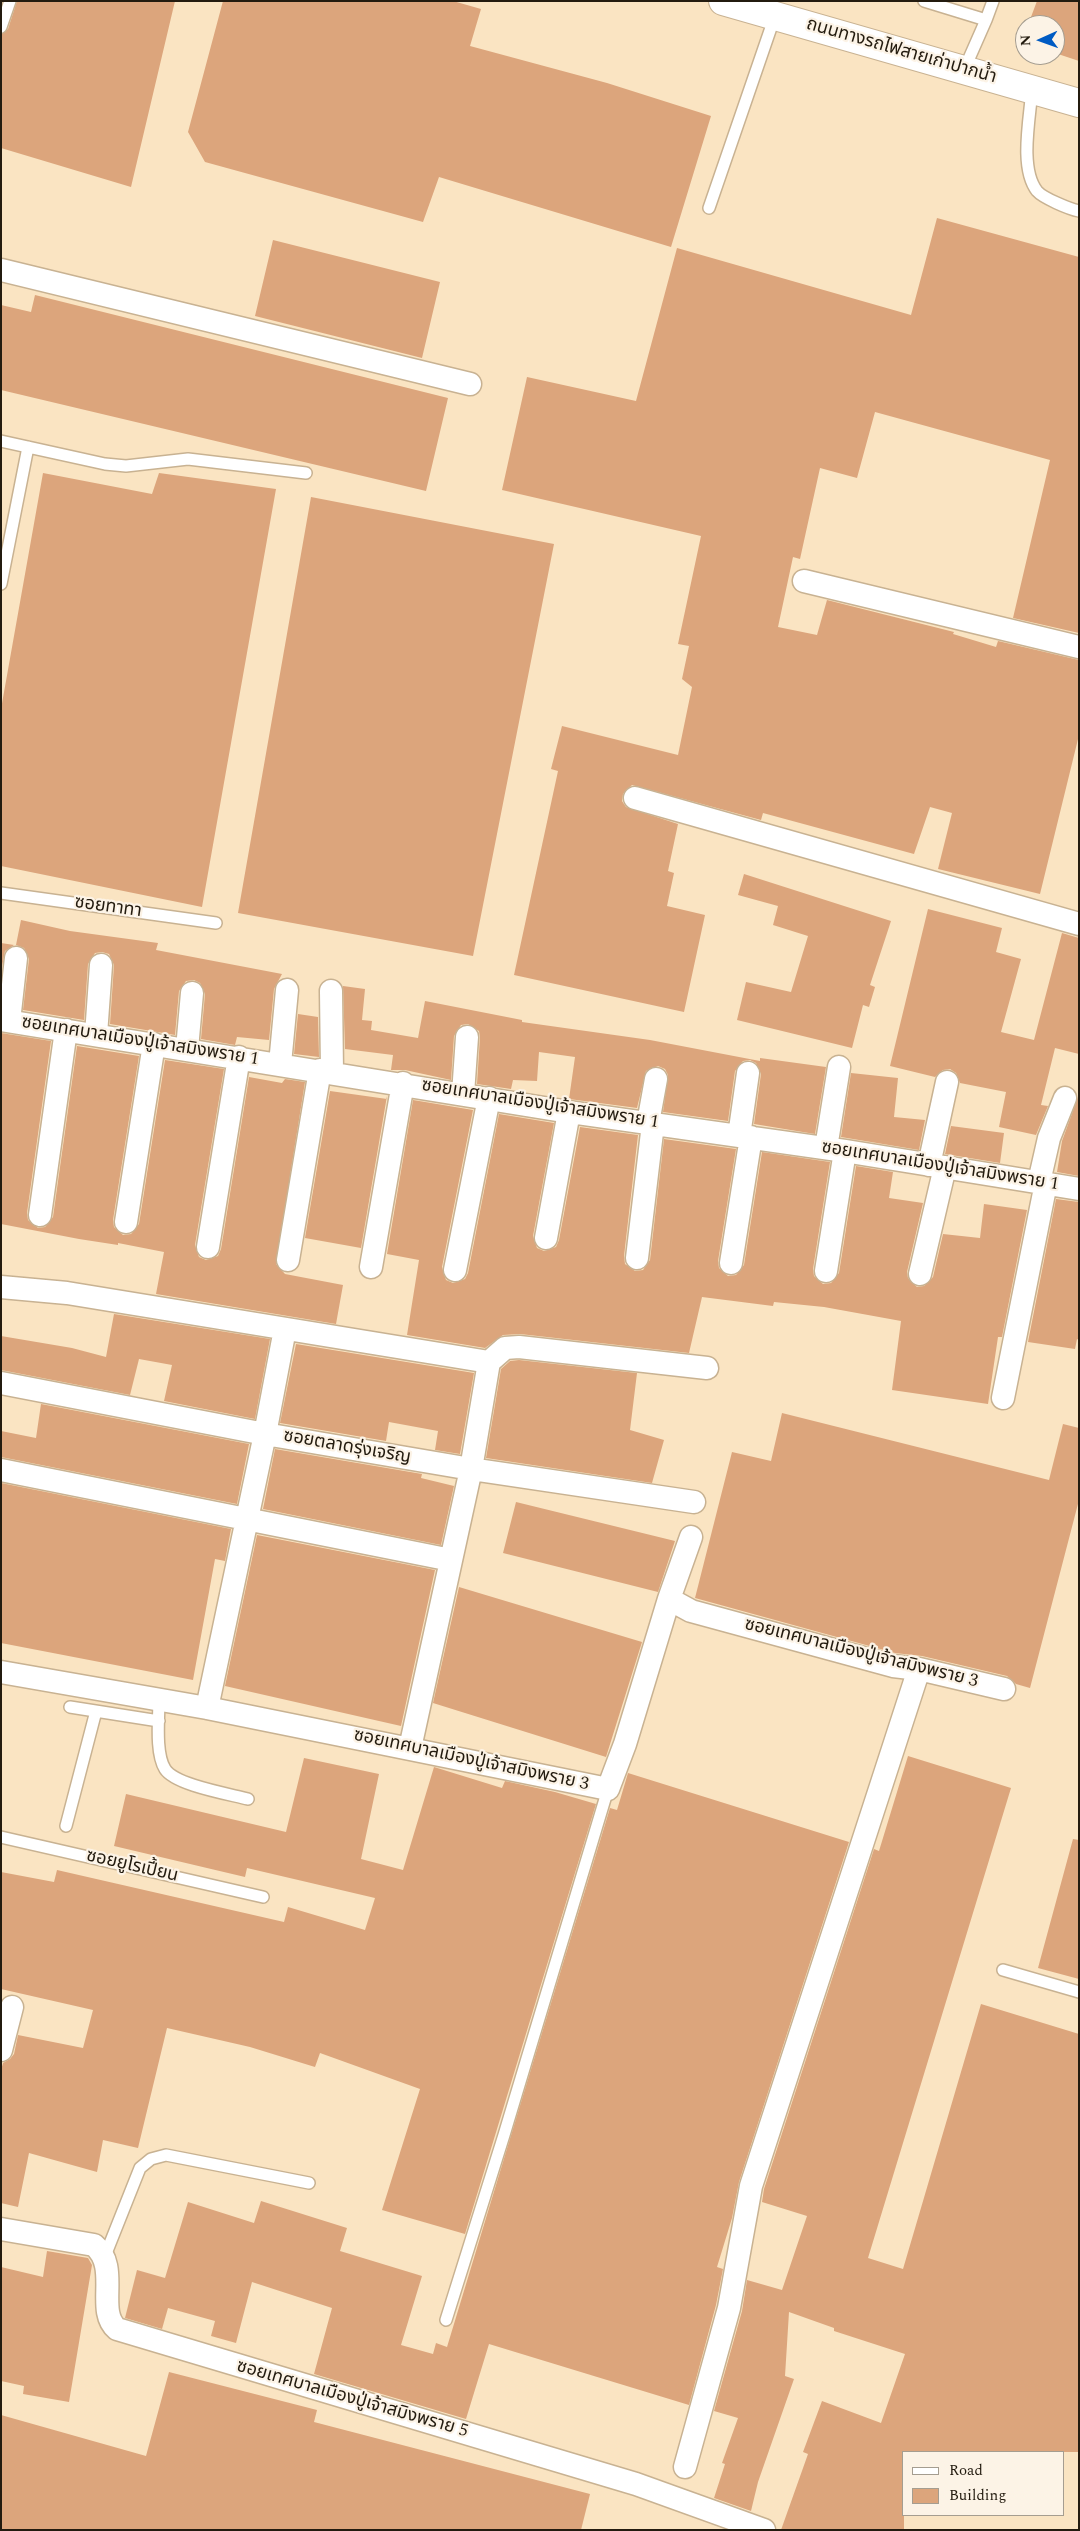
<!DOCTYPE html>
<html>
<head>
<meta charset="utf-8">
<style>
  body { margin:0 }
  #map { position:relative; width:1080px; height:2531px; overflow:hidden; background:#fae4c2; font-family:Spectral,serif }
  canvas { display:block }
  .frame { position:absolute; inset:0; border:2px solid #231b0f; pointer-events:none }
  .legend { position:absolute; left:902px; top:2451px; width:162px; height:65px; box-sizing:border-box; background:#fcf3e6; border:1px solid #a59d90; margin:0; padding:6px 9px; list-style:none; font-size:15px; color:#231b0f }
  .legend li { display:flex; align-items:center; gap:10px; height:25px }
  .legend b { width:25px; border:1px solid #a59d90 }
  .north { position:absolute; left:1015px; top:15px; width:50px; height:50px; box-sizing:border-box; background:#fcf3e6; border:1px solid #a59d90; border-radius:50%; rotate:268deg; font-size:14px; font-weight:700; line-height:20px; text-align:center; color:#231b0f }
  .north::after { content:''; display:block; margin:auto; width:18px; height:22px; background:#005bc3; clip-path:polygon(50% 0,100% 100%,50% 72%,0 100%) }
</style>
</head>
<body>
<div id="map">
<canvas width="1080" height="2531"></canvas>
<div class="frame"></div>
<ul class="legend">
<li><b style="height:6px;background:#fff"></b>Road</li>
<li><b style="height:14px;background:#dca57c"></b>Building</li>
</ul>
<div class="north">N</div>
</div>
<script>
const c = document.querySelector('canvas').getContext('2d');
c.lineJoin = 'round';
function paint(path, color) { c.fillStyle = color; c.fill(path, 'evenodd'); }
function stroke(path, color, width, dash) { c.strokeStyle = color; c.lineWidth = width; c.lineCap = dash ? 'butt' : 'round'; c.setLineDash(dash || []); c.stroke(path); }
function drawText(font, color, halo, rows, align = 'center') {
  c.font = font + ' Spectral,"Noto Sans Thai",serif'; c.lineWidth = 4.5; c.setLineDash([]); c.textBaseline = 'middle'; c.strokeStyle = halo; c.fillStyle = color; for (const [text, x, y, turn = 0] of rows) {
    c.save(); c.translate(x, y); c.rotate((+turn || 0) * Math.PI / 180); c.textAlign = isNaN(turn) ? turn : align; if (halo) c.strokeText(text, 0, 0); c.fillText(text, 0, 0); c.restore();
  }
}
paint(new Path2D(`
  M17 1H175L131 187 1 148V34L8 29Z
  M223 1H453L481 9 470 46 607 83 711 116 671 247 439 177 423 222 205 162 188 132Z
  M1037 1H1079V61L1055 53V25H1028Z
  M937 218 1079 257V633L1013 618 1050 460 875 412 857 478 820 468 800 559 793 557 778 627 817 635 827 600 954 632 953 634 996 647 998 641 1079 660V735L1040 894 938 869 952 813 930 807 914 854 763 813 761 820 632 785 623 794 622 801 626 807 678 824 668 871 674 873 667 906 705 915 684 1012 514 975 558 771 551 769 562 726 678 755 692 687 682 679 689 646 678 644 701 536 502 490 527 377 636 401 677 248 911 315Z
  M273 240 440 282 422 358 255 316Z
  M35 295 448 398 426 491 1 390V305L31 312Z
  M43 473 152 494 159 473 276 489 202 907 1 866V709Z
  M311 497 554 544 473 956 238 913Z
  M744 874 891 921 870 985 875 987 869 1007 863 1005 852 1048 737 1020 746 982 791 992 808 936 773 925 778 906 738 895Z
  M928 909 1002 928 996 952 1021 959 1001 1032 1034 1040 1062 933 1079 938V1054L1055 1048 1041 1105 1048 1106 1036 1135 999 1127 1006 1092 960 1083 956 1073 950 1069 943 1070 935 1077 890 1066Z
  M21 920 70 931 158 943 156 950 282 974 274 989 269 1040 237 1037 235 1045 201 1039 205 994 200 983 194 980 186 981 179 991 175 1035 110 1024 114 965 109 954 102 952 95 953 88 964 84 1020 23 1010 29 959 24 948 16 945Z
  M1 943 14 945 5 951 1 972Z
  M343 986 365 989 362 1020 372 1021 371 1030 418 1038 425 1001 522 1020V1022L650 1040 760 1061V1058L826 1067 815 1134 754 1124 761 1074 756 1063 750 1060 743 1061 735 1071 728 1121 663 1112 668 1075 665 1069 658 1066 646 1071 637 1108 569 1099 575 1057 539 1052 537 1081 513 1080 511 1089 477 1084 480 1037 479 1031 468 1024 461 1025 454 1036 451 1080 405 1070H391L393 1055 345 1049Z
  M298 1014 318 1017 319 1057 294 1054Z
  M1 1033 51 1041 27 1213 28 1220 38 1228 45 1227 53 1217 77 1046 139 1056 113 1220 114 1227 123 1235 131 1234 139 1224 165 1060 224 1069 195 1245 199 1257 206 1260 218 1256 221 1249 249 1077 282 1083 285 1079 305 1082 276 1264 285 1274 343 1285 336 1324 156 1294 164 1252 118 1243V1245L79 1239 1 1224Z
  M851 1073 898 1078 894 1117 925 1120 919 1150 841 1137Z
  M330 1091 387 1099V1096L361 1248 305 1238Z
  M1078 1097H1079V1176L1057 1172 1062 1141Z
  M413 1100 473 1110 442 1267 446 1280 453 1283 465 1279 468 1273 499 1114 554 1123 533 1236 537 1248 544 1251 556 1247 559 1240 580 1127 638 1135 624 1256 625 1264 635 1271 643 1270 650 1260 664 1139 736 1149 718 1261 719 1268 728 1276 736 1275 744 1265 762 1152 830 1162 813 1269 814 1276 823 1284 831 1283 839 1273 856 1166 893 1172 889 1198 923 1203 907 1272 908 1278 917 1287 924 1286 933 1277 943 1234 980 1238 984 1204 1027 1210 1002 1337H998L988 1404 892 1390 901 1321 824 1307 774 1302 773 1306 702 1297 689 1353 520 1334 503 1335 485 1348 407 1335 419 1260 387 1254Z
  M951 1126 1004 1133 1000 1163 945 1154Z
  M1056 1199 1079 1202V1340L1077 1339 1075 1349 1028 1342Z
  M114 1314 270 1339 255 1419 164 1401 172 1365 139 1359 130 1395 1 1370V1336L72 1348 106 1357Z
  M296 1344 474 1373 460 1454 435 1450 438 1431 389 1422 386 1441 280 1423Z
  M519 1360 637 1373 630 1430 664 1440 652 1483 486 1458 501 1369 510 1361Z
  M41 1404 249 1444 237 1504 1 1457V1431L36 1438Z
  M782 1413 1049 1480 1063 1424 1079 1428V1500L1030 1688 1016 1684 1007 1676 922 1656 895 1653 695 1598 732 1452 771 1461Z
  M275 1449 422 1474 421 1478 454 1486 441 1545 263 1509Z
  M1 1483 231 1529 225 1561 215 1559 193 1680 1 1643Z
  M516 1502 675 1541 658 1592 503 1553Z
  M257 1535 435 1570 401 1726 225 1686Z
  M459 1587 642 1642 606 1757 433 1703Z
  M908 1756 1011 1788 868 2258 903 2269 981 2004 1079 2034V2452H904V2530H781L808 2454 803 2452 822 2401 881 2423 905 2354 834 2331V2328L789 2312 785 2376 794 2379 758 2482 751 2511 714 2498 725 2464 722 2463 738 2418 714 2411 742 2311 747 2280 782 2290 807 2216 762 2202 764 2189 874 1849 879 1851Z
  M304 1758 379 1774 361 1859 403 1870 434 1767 502 1788 505 1781 555 1792 596 1804 465 2234 382 2210 420 2089 320 2053 315 2067 250 2047 167 2028 138 2148 103 2140 97 2172 29 2153 18 2207 1 2203V2070L3 2063 10 2059 14 2054 18 2035 83 2048 93 2010 1 1989V1872L54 1882 57 1870 284 1922 288 1907 365 1930 375 1898 247 1868 245 1877 114 1846 126 1794 286 1832Z
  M628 1773 849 1842 739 2182 732 2218 717 2267 723 2269 716 2305 689 2405 489 2344 466 2419 314 2374 332 2308 252 2282 236 2343 211 2336 215 2321 168 2308 162 2329 125 2318 137 2270 165 2278 188 2202 254 2223 261 2201 347 2228 340 2251 422 2276 401 2345 433 2354 436 2343 447 2347 610 1808 617 1810Z
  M1073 1839 1079 1840V1979L1038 1968Z
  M47 2251 88 2258 92 2265 69 2402 23 2394 24 2386 1 2381V2267L43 2277Z
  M169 2372 317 2410 314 2422 590 2494 581 2530H1V2415L146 2456Z`), '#dca57c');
const service = new Path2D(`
  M924 1 986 20 993 1
  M1 27 10 1
  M964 70 986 20
  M1032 89C1030 118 1019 168 1037 191 1043 198 1069 209 1079 211
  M709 208 775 16
  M1 441 105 464 126 466 188 459 306 473
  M1 584 28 447
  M1 893 216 923
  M159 1699C159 1718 155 1753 165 1769 175 1785 229 1794 248 1799
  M70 1707 159 1721
  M66 1826 96 1711
  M1 1837 263 1897
  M1003 1970 1079 1992
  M105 2256 140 2168 151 2159 166 2155 309 2183
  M446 2320 504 2135 608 1789`);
const minor = new Path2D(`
  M1 270 470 384
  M804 581 1079 647
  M635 798 1079 924
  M331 991 332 1072
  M1 1020 569 1112 845 1151 1079 1189
  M9 1021 16 958
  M96 1035 101 965
  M187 1049 192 993
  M280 1064 287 990
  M463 1094 467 1037
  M648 1123 656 1079
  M739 1136 748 1073
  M826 1148 839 1067
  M929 1165 947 1082
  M1039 1182 1049 1138 1065 1098
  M40 1215 66 1030
  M126 1222 154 1044
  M546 1238 569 1112
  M208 1247 239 1057
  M637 1258 653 1124
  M288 1260 320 1070
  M731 1263 751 1137
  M371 1267 403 1083
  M455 1270 489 1098
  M826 1271 845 1151
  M920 1274 945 1167
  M1 1287 67 1293 489 1362
  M1 1383 265 1434 471 1469 694 1502
  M1003 1398 1046 1183
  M1 1470 451 1560
  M669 1599 691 1537
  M1 1672 207 1708 608 1789 625 1744 669 1599 691 1611 893 1666 919 1669 1004 1689
  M207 1708 265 1434 285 1329
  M410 1748 471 1469 489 1362 505 1348 519 1347 707 1368
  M1 2050 12 2007
  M1 2229 94 2245C121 2267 95 2311 117 2329L636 2484 764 2530
  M685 2467 729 2308 751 2186 919 1669`);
const secondary = new Path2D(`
  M723 1 1079 103`);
stroke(service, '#c8b292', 14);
stroke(minor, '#c8b292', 25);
stroke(secondary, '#c8b292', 30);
stroke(service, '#fff', 11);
stroke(minor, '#fff', 22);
stroke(secondary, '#fff', 28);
drawText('18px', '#231b0f', '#fcf3e6', [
  ["ถนนทางรถไฟสายเก่าปากน้ำ",901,52,16],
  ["ซอยทาทา",108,908,8],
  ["ซอยเทศบาลเมืองปู่เจ้าสมิงพราย 1",140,1042,9],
  ["ซอยเทศบาลเมืองปู่เจ้าสมิงพราย 1",540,1105,9],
  ["ซอยเทศบาลเมืองปู่เจ้าสมิงพราย 1",940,1167,9],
  ["ซอยตลาดรุ่งเจริญ",347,1448,10],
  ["ซอยเทศบาลเมืองปู่เจ้าสมิงพราย 3",861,1654,14],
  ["ซอยเทศบาลเมืองปู่เจ้าสมิงพราย 3",471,1761,12],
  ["ซอยยูโรเปี้ยน",132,1867,13],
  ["ซอยเทศบาลเมืองปู่เจ้าสมิงพราย 5",352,2400,16]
]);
</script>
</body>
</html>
